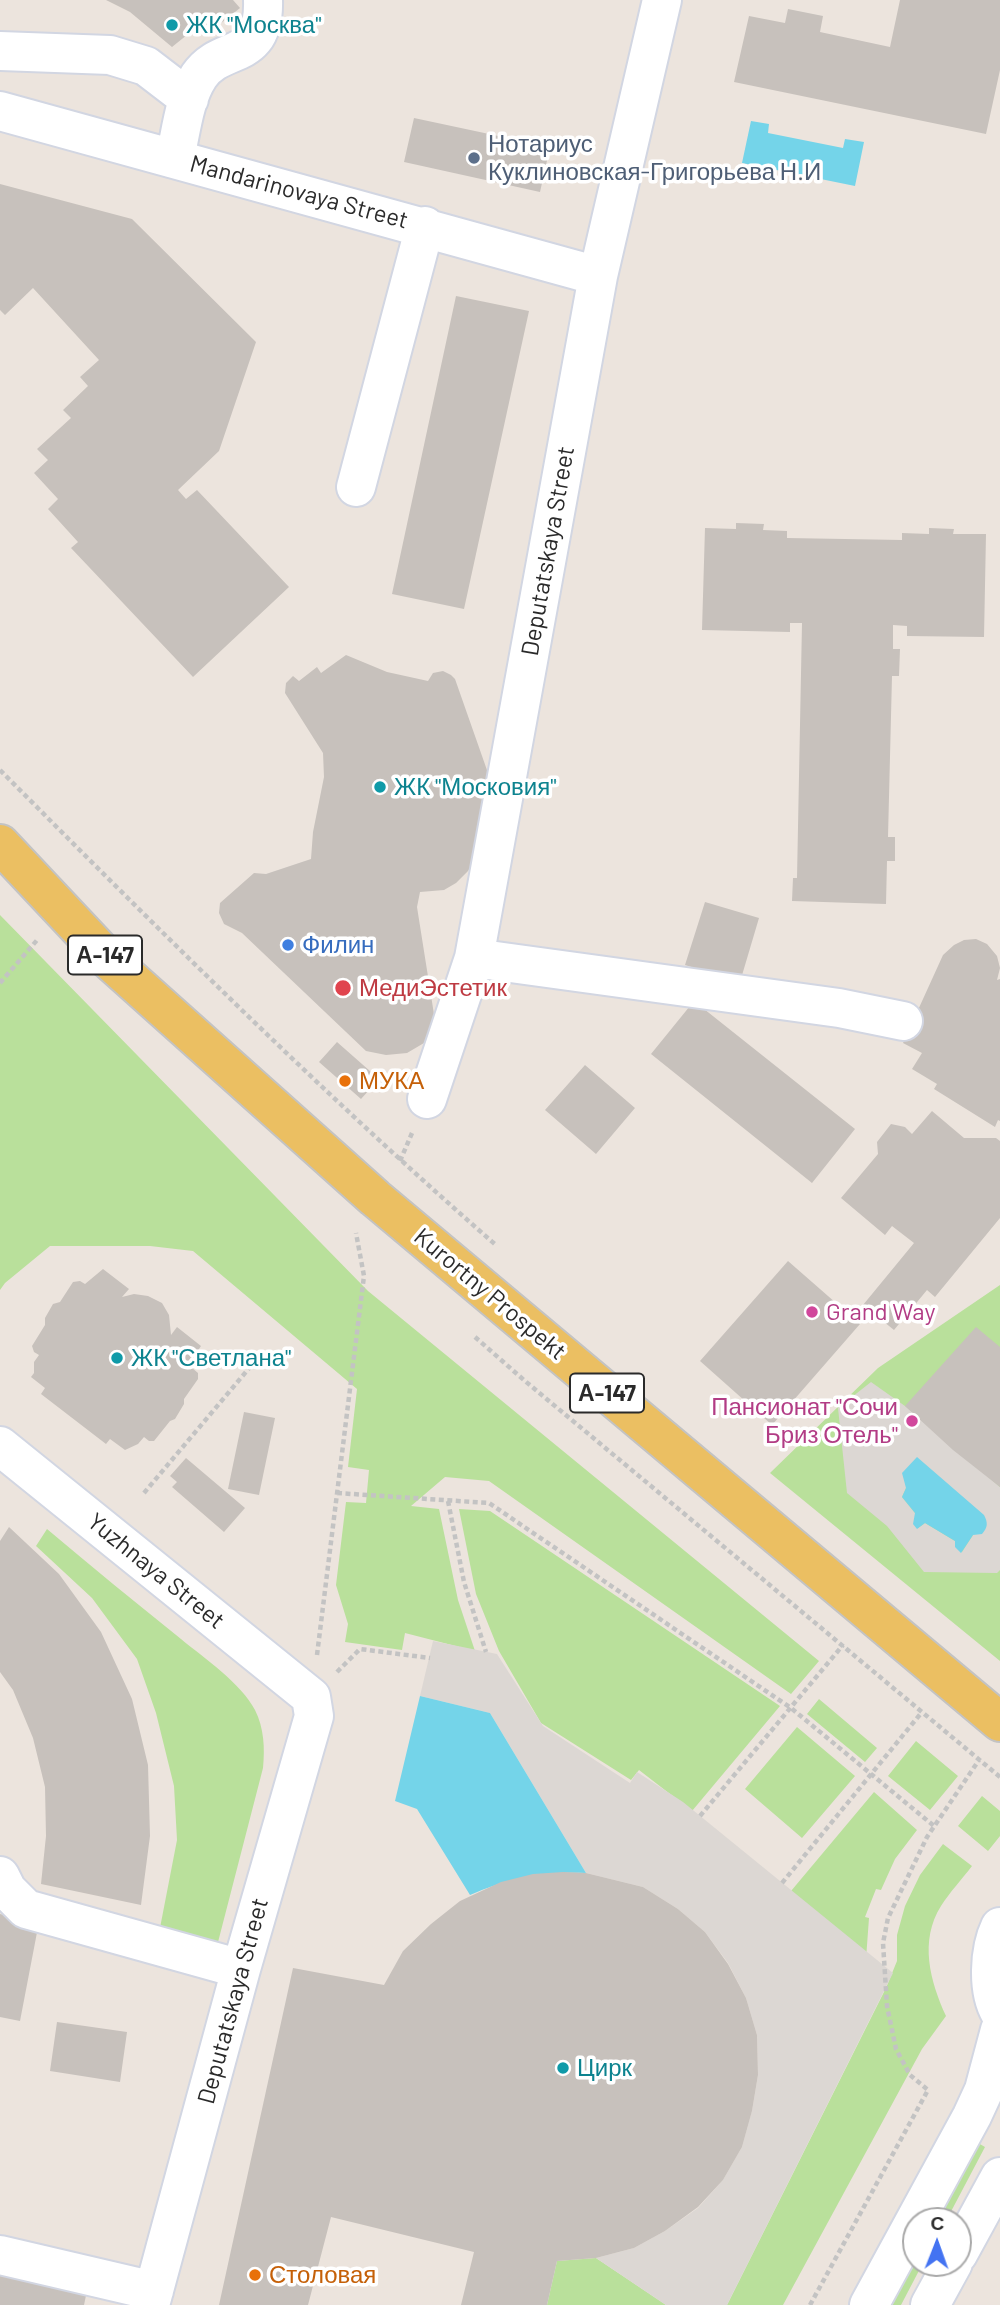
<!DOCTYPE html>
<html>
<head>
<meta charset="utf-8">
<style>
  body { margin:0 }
  #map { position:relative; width:1000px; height:2305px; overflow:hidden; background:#ece4dd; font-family:Barlow,sans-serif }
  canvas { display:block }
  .north { position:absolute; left:902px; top:2207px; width:70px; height:70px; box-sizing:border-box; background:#fff; border:2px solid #aaa; border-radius:50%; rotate:1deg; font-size:19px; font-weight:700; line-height:28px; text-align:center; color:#2a2a2a }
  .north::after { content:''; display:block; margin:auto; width:24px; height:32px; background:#4373f2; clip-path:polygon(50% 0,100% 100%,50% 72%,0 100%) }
</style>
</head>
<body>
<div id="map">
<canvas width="1000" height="2305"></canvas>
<div class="north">С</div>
</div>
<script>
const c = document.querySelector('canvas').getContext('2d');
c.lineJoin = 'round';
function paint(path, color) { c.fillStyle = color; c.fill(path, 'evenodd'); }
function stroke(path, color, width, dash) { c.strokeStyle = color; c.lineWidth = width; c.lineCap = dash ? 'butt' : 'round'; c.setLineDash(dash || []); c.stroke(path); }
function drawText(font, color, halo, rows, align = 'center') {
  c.font = font + ' Barlow,sans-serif'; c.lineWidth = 7; c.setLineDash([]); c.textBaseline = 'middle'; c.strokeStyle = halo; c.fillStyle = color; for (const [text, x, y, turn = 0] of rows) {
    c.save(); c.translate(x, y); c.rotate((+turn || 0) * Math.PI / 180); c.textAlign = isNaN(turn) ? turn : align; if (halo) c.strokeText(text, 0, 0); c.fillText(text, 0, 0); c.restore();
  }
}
paint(new Path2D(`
  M0 915 368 1291 819 1661 791 1694 489 1481 445 1477 411 1506 439 1509 458 1600 475 1651 405 1633 402 1650 345 1642 348 1624 336 1585 346 1502 366 1503 369 1470 348 1467 357 1389 193 1251 150 1246H50L5 1283 0 1290Z
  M1000 1285V1661L770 1473 878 1368Z
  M459 1509 490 1511 780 1706 692 1811 639 1770 631 1780 541 1723 499 1651 476 1594Z
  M47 1529C91 1566 136 1603 181 1639 204 1658 241 1683 255 1710 264 1728 265 1748 263 1768L217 1946 159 1933 177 1840 174 1786 156 1713 137 1659 92 1598 36 1546Z
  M819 1699 877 1748 865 1762 807 1714Z
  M797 1727 855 1776 802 1838 745 1789Z
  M916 1741 958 1776 930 1810 888 1776Z
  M874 1792 917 1830 895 1859 881 1890 876 1889 865 1917 869 1918 866 1959 786 1897Z
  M982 1796 1000 1811V1836L988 1851 958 1826Z
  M943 1844 972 1866C962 1879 950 1892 941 1906 919 1941 930 1981 946 2016L922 2049 783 2305H727L886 1988 897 1961V1935L905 1906 920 1875Z
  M966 2136 985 2147 946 2221H921Z
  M916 2230V2263H923L901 2305H876Z
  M596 2258 666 2305H547L557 2261Z`), '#b9e09b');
paint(new Path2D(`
  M871 1382 905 1406 1000 1487V1570L997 1573 924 1572 887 1526 847 1493 838 1408ZM906 1488 973 1535 962 1552 955 1541 925 1523 918 1528 915 1513 902 1497Z
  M433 1641 497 1654 543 1726 630 1783 637 1772 683 1802 893 1973 727 2305H666L596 2258 634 2248 665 2231 698 2208 723 2180 742 2147 752 2111 758 2075 757 2035 746 1998 728 1963 705 1932 678 1909 643 1887 586 1873 490 1713 420 1696Z`), '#dcd7d3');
paint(new Path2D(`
  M751 121 769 124 768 133 843 148 845 139 864 142 855 186 742 163Z
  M917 1457 984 1515C988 1523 988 1527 982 1534L973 1535 961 1553 955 1547V1541L925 1523 917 1529 913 1524 915 1513 902 1497 906 1488 902 1473Z
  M420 1696 490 1713 586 1873C544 1871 508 1878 470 1895L417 1809 395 1801Z`), '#74d4e9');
paint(new Path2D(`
  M106 0H233L240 8 210 32 203 22 172 47 130 12Z
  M900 0H1000V70L986 134 734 82 749 16 785 23 788 9 823 16 820 32 890 47Z
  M414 118 550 147 540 192 404 162Z
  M0 184 132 219 256 342 219 451 178 490 186 499 197 490 289 587 193 677 71 548 78 542 48 509 58 499 34 473 48 460 37 449 71 418 63 410 88 386 80 377 99 360 33 288 5 315 0 310Z
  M456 296 529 311 464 609 392 594Z
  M736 523 764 524 763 530 787 531V538L902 540V533L929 534V528L954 529 953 534H986L984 637 907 636V626L893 625V649H900L899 676H892L888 837H895V861H887L886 904 792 901 793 878H797L802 623H790V632L702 630 705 528 736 529Z
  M346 655 387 672 428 681 433 673 443 671 451 675 455 679 488 773 489 796 477 856 468 871 456 883 444 890 420 892 417 907 436 1027 424 1043 407 1053 386 1055 366 1051 242 933 224 924 219 913 220 903 254 873 266 874 311 859 313 832 324 777 323 753 285 693 286 683 293 676 299 681 317 667 321 673Z
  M705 902 759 918 740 982 685 965Z
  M976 939 987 944 997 956 1000 968 997 980 1000 979V1121L998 1120 995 1127 934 1089 937 1084 912 1069 922 1053 903 1043 943 955 954 945 964 940Z
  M694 1001 855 1129 812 1183 651 1054Z
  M337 1042 379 1079 361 1099 319 1062Z
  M585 1065 635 1108 596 1154 545 1110Z
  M932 1111 964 1138H996L1000 1141V1218L935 1297 927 1290 894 1330 863 1305 914 1243 892 1226 885 1235 841 1198 878 1154 877 1142 891 1124 905 1127 912 1134Z
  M788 1261 860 1324 772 1425 700 1361Z
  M103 1269 129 1289 122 1297 134 1294 148 1296 162 1303 169 1315 171 1335 177 1327 201 1346 197 1352V1360L191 1367 198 1373V1379L184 1399V1404L175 1419 170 1421 154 1441H149L144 1437 138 1444 125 1450 110 1439 106 1444 41 1394 45 1388 31 1377 34 1373V1362L39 1355 34 1352 32 1346 45 1325V1318L53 1304 60 1302 73 1282 80 1281 85 1284Z
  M976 1327 1000 1347V1487L953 1450 905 1406Z
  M244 1412 275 1418 259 1495 228 1489Z
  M186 1458 245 1508 224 1532 172 1487 177 1482 170 1476Z
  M9 1527 59 1574 101 1632 132 1699 148 1765 150 1836 141 1905 41 1884 46 1836 45 1787 33 1738 13 1690 0 1672V1541Z
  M563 1872 586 1873 643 1887 678 1909 705 1932 728 1964 746 1998 757 2035 758 2075 752 2111 742 2147 723 2180 698 2207 665 2231 634 2248 596 2258 557 2261 547 2305H461L474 2252 331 2217 308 2305H219L293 1968 384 1985 403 1951 431 1924 460 1901 501 1882 533 1874Z
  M0 1914 39 1922 20 2021 0 2017Z
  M57 2022 127 2032 120 2082 50 2071Z
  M0 2266 88 2286 84 2305H0Z`), '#c7c1bc');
const minor = new Path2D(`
  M0 51 110 55 146 66 189 99
  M0 111 598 276
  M175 158C181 132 184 99 199 76 222 42 265 64 263 0
  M356 487 425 226
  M474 958 839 1008 903 1021
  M427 1099 474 958 598 276 662 0
  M0 1446 311 1697 314 1716 241 1969 150 2305
  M0 1876 7 1890 26 1909 241 1969
  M1000 1927C989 1950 987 1991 1000 2013
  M958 2254 1000 2177
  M0 2255 154 2291
  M869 2305 972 2116 984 2090 1000 2030
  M930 2305 953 2263`);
const major = new Path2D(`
  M0 844 109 960 375 1198 1000 1722`);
stroke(minor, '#d2d6e2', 42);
stroke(major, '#c3c3c3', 42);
stroke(new Path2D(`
  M0 770C162 933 324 1095 497 1246
  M0 983 38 939
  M400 1161 412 1133
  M475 1337 525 1381 1000 1777
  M144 1493 261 1354
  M337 1493 489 1503 791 1708 934 1826
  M448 1501 464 1582 486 1652
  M317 1655 364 1276 356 1233
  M337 1672 360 1649 430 1658
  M700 1816 843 1645
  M782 1883 922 1712
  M810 2305 928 2090 910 2075 896 2049 887 2006 883 1943 888 1918 927 1837 979 1760`), '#c3c3c3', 4.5, [5, 3.5]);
stroke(minor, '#fff', 38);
stroke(major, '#ebbf62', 38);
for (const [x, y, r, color] of [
  [172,25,7,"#0f9aa8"],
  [474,158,7,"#5c6f8a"],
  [380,787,7,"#0f9aa8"],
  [288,945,7,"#3f7fe0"],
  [343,988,9,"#e0444e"],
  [345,1081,7,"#e8710a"],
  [812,1312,7,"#d1479c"],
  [117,1358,7,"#0f9aa8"],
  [912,1421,7,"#d1479c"],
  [563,2068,7,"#0f9aa8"],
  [255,2275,7,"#e8710a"]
]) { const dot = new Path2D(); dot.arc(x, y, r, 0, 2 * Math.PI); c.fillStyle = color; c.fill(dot); stroke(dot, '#fff', 2.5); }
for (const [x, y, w] of [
  [105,955,74],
  [607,1393,74]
]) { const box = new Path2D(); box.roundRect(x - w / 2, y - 19.5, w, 39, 5); c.fillStyle = '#fff'; c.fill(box); stroke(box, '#2a2a2a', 2); }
drawText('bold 23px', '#2a2a2a', null, [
  ["А-147",105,955],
  ["А-147",607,1393]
]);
drawText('24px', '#0d838f', '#fff', [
  ["ЖК \"Москва\"",186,25],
  ["ЖК \"Московия\"",394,787],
  ["ЖК \"Светлана\"",131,1358],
  ["Цирк",577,2068]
], 'left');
drawText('24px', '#4e5e75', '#fff', [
  ["Нотариус",488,144],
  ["Куклиновская-Григорьева Н.И",488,172]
], 'left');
drawText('24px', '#2a2a2a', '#fff', [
  ["Mandarinovaya Street",299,192,15],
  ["Deputatskaya Street",548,551,-80],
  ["Kurortny Prospekt",490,1294,40],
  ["Yuzhnaya Street",156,1571,39],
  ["Deputatskaya Street",233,2001,-75]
]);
drawText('24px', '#366cbe', '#fff', [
  ["Филин",302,945]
], 'left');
drawText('24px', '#be3a42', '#fff', [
  ["МедиЭстетик",359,988]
], 'left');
drawText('24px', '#c56008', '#fff', [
  ["МУКА",359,1081],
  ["Столовая",269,2275]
], 'left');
drawText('24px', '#b23c85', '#fff', [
  ["Grand Way",826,1312],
  ["Пансионат \"Сочи",898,1407,"right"],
  ["Бриз Отель\"",898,1435,"right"]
], 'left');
</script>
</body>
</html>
